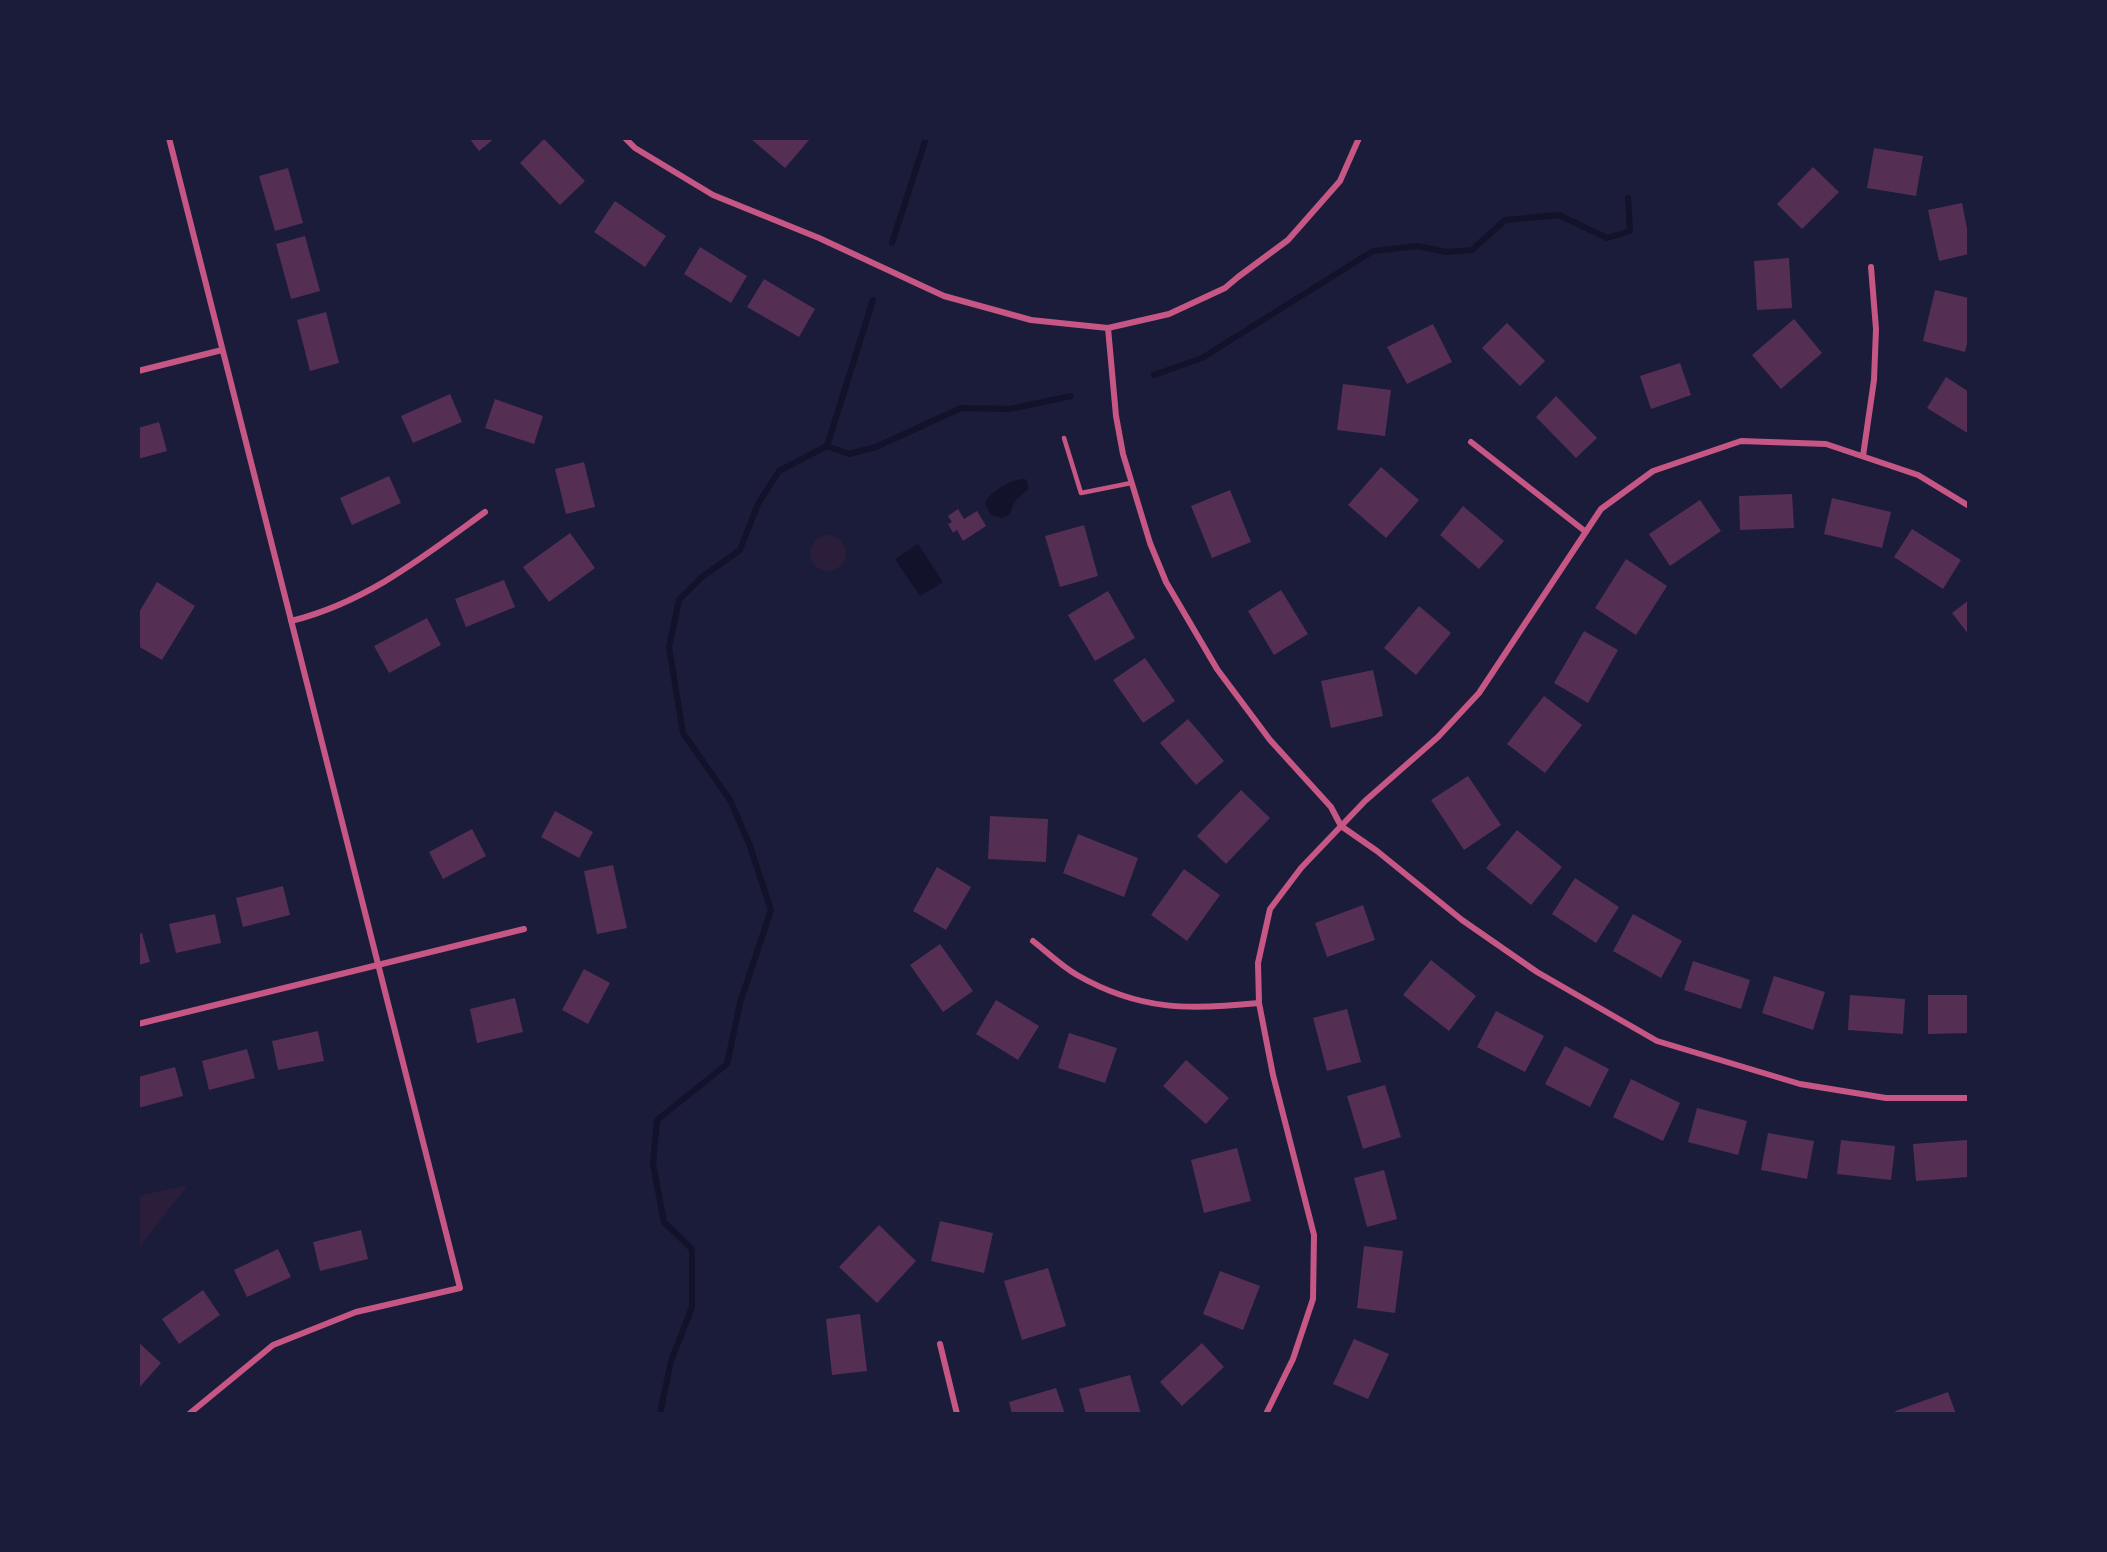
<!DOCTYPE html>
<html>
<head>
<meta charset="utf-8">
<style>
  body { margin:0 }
  #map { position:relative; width:2107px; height:1552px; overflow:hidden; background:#1b1b3a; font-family:"Archivo Narrow",sans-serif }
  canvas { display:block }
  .frame { position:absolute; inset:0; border:140px solid #1b1b3a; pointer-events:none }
</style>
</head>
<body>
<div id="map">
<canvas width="2107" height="1552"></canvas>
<div class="frame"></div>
</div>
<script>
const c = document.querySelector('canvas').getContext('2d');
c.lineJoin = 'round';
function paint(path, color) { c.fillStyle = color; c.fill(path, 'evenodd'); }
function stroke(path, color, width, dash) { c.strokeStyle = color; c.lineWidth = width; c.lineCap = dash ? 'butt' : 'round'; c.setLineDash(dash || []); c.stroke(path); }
paint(new Path2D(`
  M810 553a18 18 0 1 1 36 0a18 18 0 1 1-36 0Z
  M188 1185 138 1249V1196Z`), '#2a1e3b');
paint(new Path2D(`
  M1025 479 1028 483V489L1015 501 1009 515 1002 518 991 515 985 504C987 493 1013 478 1025 479Z
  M918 544 943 582 920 596 895 559Z`), '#12122b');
stroke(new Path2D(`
  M892 243 926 138
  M1154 375 1202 358 1373 251 1417 246 1447 252 1472 250 1505 220 1559 215 1607 238 1630 231 1628 198
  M827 446 849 454 876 447 961 408 1010 409 1071 396
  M660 1414 671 1361 692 1307V1249L664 1222 653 1164 657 1120 727 1064 740 1003 771 910 750 846 730 800 683 733 669 647 679 600 702 577 740 550 758 504 779 471 827 446 873 300`), '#12122b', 6);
paint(new Path2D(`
  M469 138H495L479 151Z
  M750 138H809L810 139 785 168Z
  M544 139 585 181 560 205 520 163Z
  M1874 148 1923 156 1916 196 1867 188Z
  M1813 167 1839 192 1802 229 1777 204Z
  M288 168 303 223 275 231 259 176Z
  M615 201 666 236 645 267 594 232Z
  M1962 203 1969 239V254L1939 261 1928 210Z
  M305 236 320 291 291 299 276 244Z
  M700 247 747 276 731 303 684 274Z
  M1789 258 1792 308 1757 310 1754 261Z
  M764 279 815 309 799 337 747 307Z
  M1935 290 1969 298V335L1965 352 1923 341Z
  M326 312 339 363 310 371 297 320Z
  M1794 319 1822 353 1781 389 1752 355Z
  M1507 323 1545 361 1520 386 1482 348Z
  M1433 324 1452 362 1407 384 1387 347Z
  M1680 363 1691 395 1651 409 1640 376Z
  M1946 377 1969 392V434L1927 408Z
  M1343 384 1391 390 1385 436 1337 430Z
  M450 394 462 422 413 443 401 416Z
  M1556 396 1597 438 1576 458 1536 417Z
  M495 399 543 416 534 444 485 428Z
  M159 422 167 451 138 459V428Z
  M584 462 595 507 566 514 555 469Z
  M1381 467 1419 500 1386 538 1348 505Z
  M389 476 401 503 352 525 340 498Z
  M1230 490 1251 542 1212 558 1191 506Z
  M1792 494 1794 528 1740 530 1739 496Z
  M1832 498 1891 512 1882 548 1824 534Z
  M1700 500 1721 531 1670 566 1649 534Z
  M1463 506 1504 541 1479 569 1440 535Z
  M958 509 964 519 977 511 986 526 963 541 957 530 953 533 948 524 952 522 948 516Z
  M1084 525 1098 576 1060 587 1045 536Z
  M1912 529 1961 560 1943 589 1894 557Z
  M570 533 595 568 549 602 523 567Z
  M1626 559 1667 586 1636 635 1595 608Z
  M504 580 515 607 466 627 455 599Z
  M157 582 195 606 162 660 138 646V614Z
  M1281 590 1308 634 1274 655 1248 611Z
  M1108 591 1135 638 1095 661 1068 615Z
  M1969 600V635L1952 613Z
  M1419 606 1451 633 1416 675 1384 648Z
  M427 618 441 645 389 673 374 646Z
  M1584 631 1618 650 1588 703 1554 683Z
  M1145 658 1175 701 1143 723 1113 680Z
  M1373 670 1383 716 1331 728 1321 681Z
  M1544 696 1582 725 1545 773 1507 744Z
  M1188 719 1224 761 1196 785 1160 743Z
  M1468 776 1501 825 1464 850 1431 800Z
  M1241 790 1270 818 1226 864 1197 836Z
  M555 811 593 832 579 858 541 837Z
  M990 816 1048 819 1046 862 988 859Z
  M472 829 486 856 443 879 429 852Z
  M1517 830 1562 867 1531 905 1486 868Z
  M1078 834 1138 858 1124 897 1063 873Z
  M613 865 627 928 597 934 584 871Z
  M937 867 971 887 946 930 913 911Z
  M1184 869 1220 895 1187 941 1151 915Z
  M1575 878 1619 907 1596 943 1552 914Z
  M283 886 290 915 243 927 236 898Z
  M1363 905 1375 940 1327 957 1315 923Z
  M215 914 221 943 176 953 169 924Z
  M1633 914 1682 941 1661 978 1613 951Z
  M142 933 150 962 138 965V934Z
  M940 944 973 991 943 1012 910 965Z
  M1431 960 1476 996 1449 1031 1403 995Z
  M1693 961 1750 980 1741 1009 1684 990Z
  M584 969 610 983 588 1024 562 1010Z
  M1774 976 1825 992 1813 1030 1762 1013Z
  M1850 995 1905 999 1903 1034 1848 1030Z
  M1928 995H1969V1033L1928 1034Z
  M515 998 523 1032 477 1043 470 1009Z
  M996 1000 1039 1026 1018 1060 976 1034Z
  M1347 1009 1361 1062 1327 1071 1313 1018Z
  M1496 1011 1544 1036 1525 1072 1477 1047Z
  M318 1031 324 1061 278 1070 272 1041Z
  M1069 1033 1117 1048 1105 1083 1058 1068Z
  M1565 1046 1609 1069 1590 1107 1545 1084Z
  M247 1049 255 1078 209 1090 202 1061Z
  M1186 1060 1229 1098 1206 1124 1163 1086Z
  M175 1067 183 1096 138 1108V1077Z
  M1631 1079 1680 1103 1663 1141 1613 1117Z
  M1385 1085 1401 1137 1363 1149 1347 1096Z
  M1697 1108 1747 1121 1738 1155 1688 1142Z
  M1768 1133 1814 1141 1807 1179 1761 1170Z
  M1841 1140 1895 1146 1891 1180 1837 1174Z
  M1967 1140 1969 1177 1916 1181 1913 1144Z
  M1237 1148 1251 1201 1204 1213 1191 1160Z
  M1384 1170 1397 1219 1367 1227 1354 1178Z
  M940 1221 993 1233 984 1273 931 1261Z
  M879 1225 916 1261 877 1303 839 1267Z
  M361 1230 368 1259 320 1271 313 1242Z
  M1364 1246 1403 1251 1395 1313 1357 1308Z
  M278 1249 291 1277 247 1297 234 1270Z
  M1048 1268 1066 1326 1022 1340 1004 1281Z
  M1220 1271 1260 1286 1243 1330 1203 1314Z
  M203 1290 220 1315 179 1344 162 1319Z
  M860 1314 867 1371 832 1375 826 1319Z
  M1354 1339 1389 1354 1368 1399 1333 1384Z
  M138 1342 161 1363 138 1389Z
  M1202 1343 1224 1367 1182 1406 1160 1382Z
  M1130 1375 1141 1414H1086L1079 1389Z
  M1056 1388 1065 1414H1012L1009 1402Z
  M1948 1392 1956 1414H1896L1895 1411Z`), '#542f53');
stroke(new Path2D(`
  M1064 438 1081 493 1131 483`), '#c65784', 4.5);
stroke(new Path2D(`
  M169 138 460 1288 356 1312 273 1345 189 1414
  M625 138 635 148 713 195 819 238 944 296 1031 320 1108 328 1169 314 1225 288 1238 277 1288 240 1340 181 1359 138
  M1108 328 1116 416 1123 454 1150 543 1166 582 1217 669 1270 740 1331 807 1341 826 1377 851 1462 920 1537 972 1657 1041 1800 1084 1886 1098H1969
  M138 371 222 350
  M1471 442 1586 532
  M1863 456 1874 380 1876 329 1871 267
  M291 621C367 602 423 557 485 512
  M1033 941C1047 952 1061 966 1077 975 1140 1011 1189 1010 1259 1003
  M138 1024 524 929
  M940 1344 957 1414
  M1266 1414 1293 1359 1313 1299 1314 1235 1273 1075 1259 1003 1258 963 1270 909 1301 868 1365 801 1438 737 1479 693 1601 509 1653 471 1741 441 1826 444 1918 475 1969 506`), '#c65784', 6);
</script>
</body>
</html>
